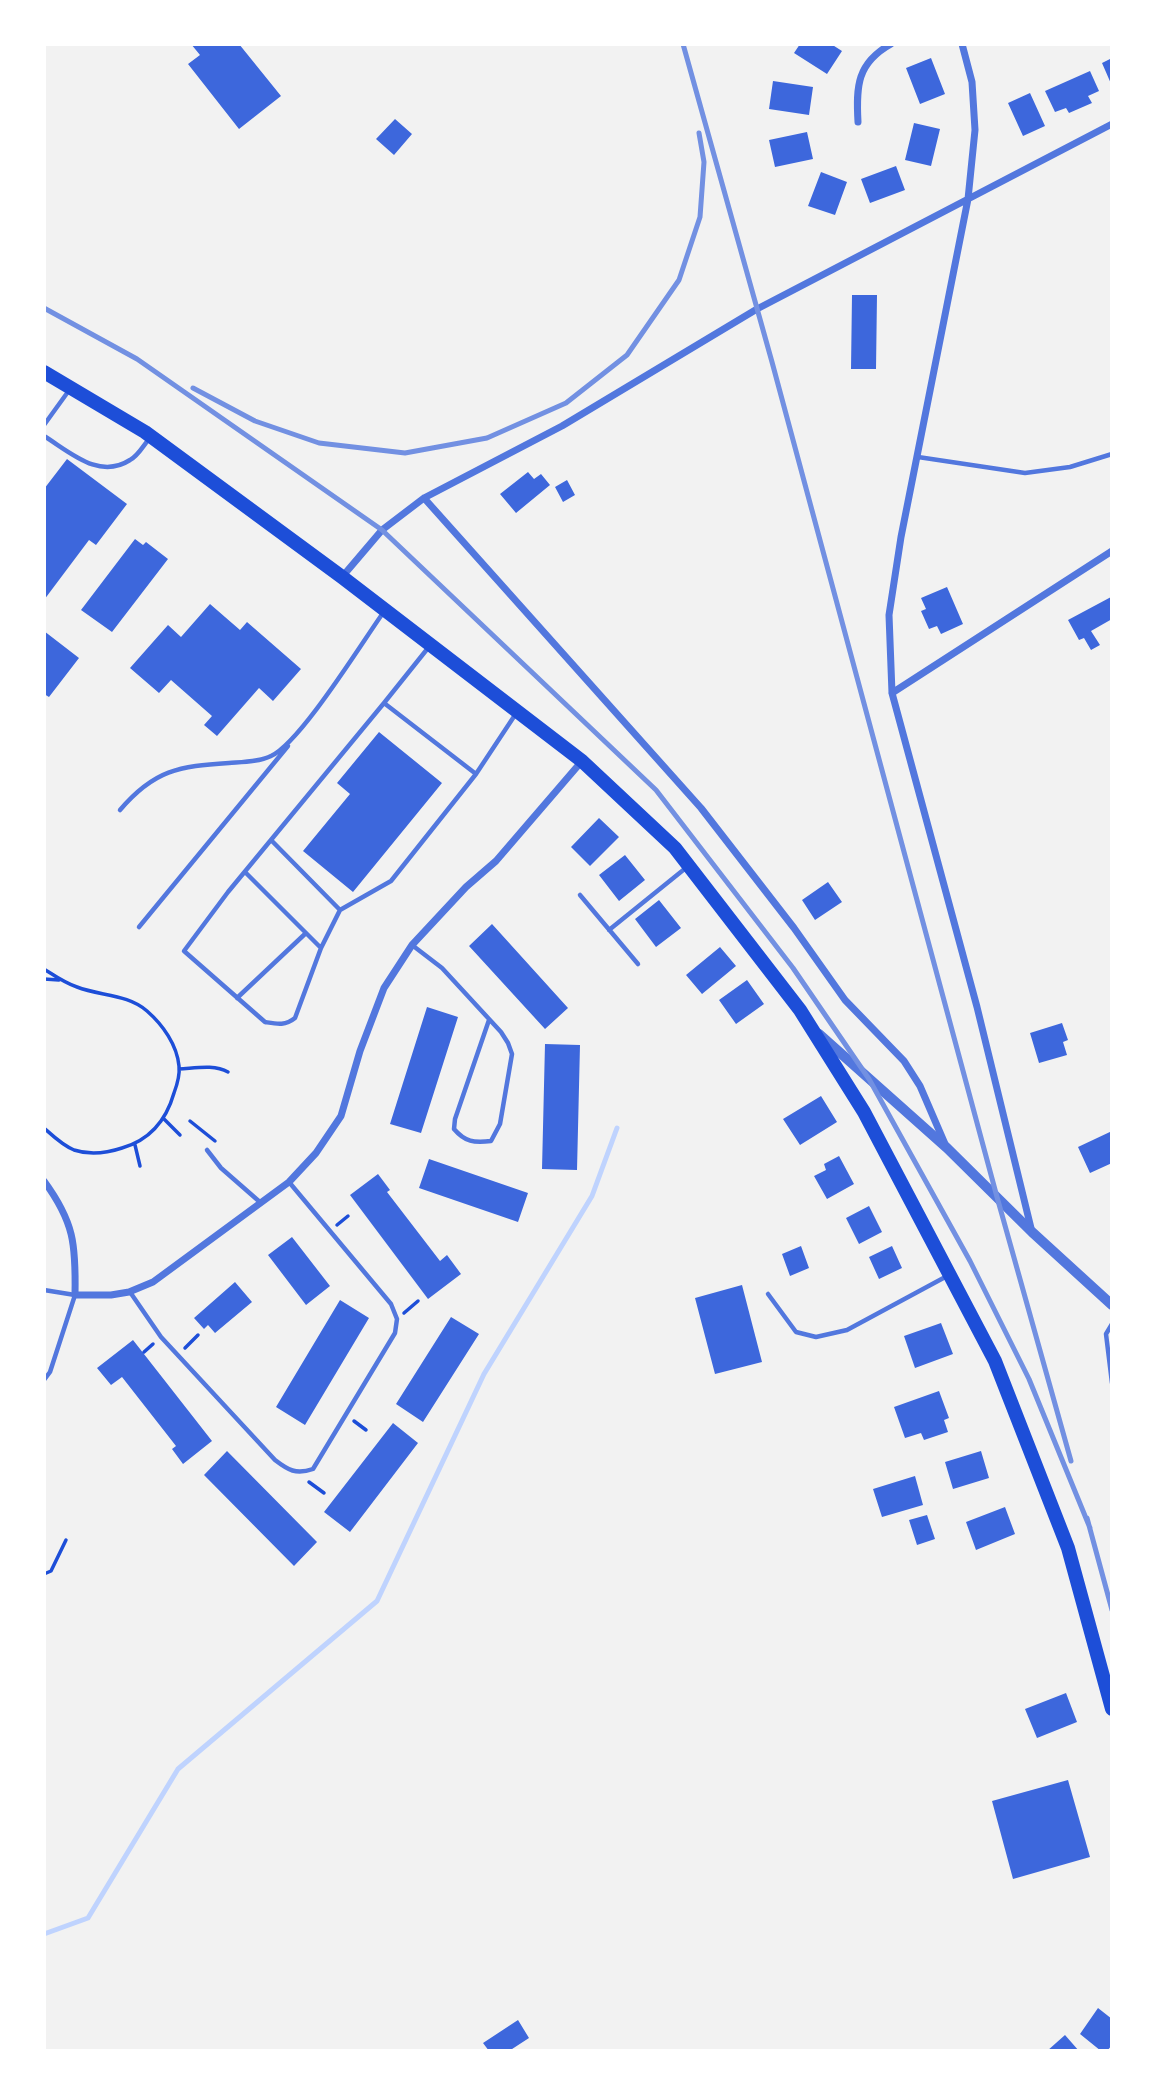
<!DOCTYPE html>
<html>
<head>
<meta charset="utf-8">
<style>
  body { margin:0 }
  #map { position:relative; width:1156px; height:2095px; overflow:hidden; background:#f2f2f2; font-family:Quicksand,sans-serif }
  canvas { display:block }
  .frame { position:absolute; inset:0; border:46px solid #fff; pointer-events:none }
</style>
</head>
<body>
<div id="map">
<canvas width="1156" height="2095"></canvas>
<div class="frame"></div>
</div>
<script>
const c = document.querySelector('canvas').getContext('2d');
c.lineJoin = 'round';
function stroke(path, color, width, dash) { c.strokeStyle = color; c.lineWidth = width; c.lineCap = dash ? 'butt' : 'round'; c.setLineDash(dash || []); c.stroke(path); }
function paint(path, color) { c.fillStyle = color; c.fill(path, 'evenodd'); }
stroke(new Path2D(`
  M44 1934 88 1918 178 1769 377 1601 484 1374 592 1196 617 1128`), '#bfd3fe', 5);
paint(new Path2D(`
  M191 44H239L281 96 239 129 188 64 200 55Z
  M800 44H831L842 51 827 74 794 53Z
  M931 58 945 94 920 104 906 68Z
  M1112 58V86L1102 63Z
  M1090 71 1099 91 1088 96 1092 103 1069 113 1066 108 1055 112 1045 91Z
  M773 81 813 87 809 115 769 109Z
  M1030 93 1045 126 1023 136 1008 103Z
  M395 119 412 134 394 155 376 139Z
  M914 123 940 129 931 166 905 160Z
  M807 132 813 159 775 167 769 140Z
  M896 166 905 190 870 203 861 179Z
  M821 172 847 182 835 215 808 206Z
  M852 295H877L876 369H851Z
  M67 459 127 504 96 545 89 540 44 600V489Z
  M528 472 534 479 541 474 550 485 516 513 500 494Z
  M567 480 575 495 563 502 555 487Z
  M135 539 143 545 146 542 168 559 112 632 81 610Z
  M947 587 963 624 941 634 937 626 929 629 921 611 926 609 921 598Z
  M1111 597 1112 619 1091 631 1100 645 1091 650 1084 638 1079 640 1068 620Z
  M210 604 240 630 247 622 301 669 273 701 259 688 217 736 204 725 212 716 171 680 159 693 130 668 168 625 181 637Z
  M44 631 79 658 49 697 44 694Z
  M379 732 442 783 353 892 303 851 350 794 337 783Z
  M599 818 619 837 590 866 571 847Z
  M625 855 645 880 619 901 599 875Z
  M828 882 842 902 815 920 802 900Z
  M659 900 681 928 656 947 635 919Z
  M492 924 568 1008 545 1029 469 946Z
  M720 947 736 966 702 994 686 975Z
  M747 980 764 1004 736 1024 719 1000Z
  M427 1007 458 1017 421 1133 390 1124Z
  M1062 1023 1068 1040 1063 1042 1067 1055 1039 1063 1030 1033Z
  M545 1044 580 1045 577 1170 542 1169Z
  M821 1096 837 1122 800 1145 783 1119Z
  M1112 1131V1163L1090 1173 1078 1147Z
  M839 1156 854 1184 827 1199 814 1176 826 1170 824 1164Z
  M429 1159 528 1193 518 1222 419 1188Z
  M378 1174 390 1190 387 1192 440 1261 447 1255 461 1274 428 1299 350 1195Z
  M869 1206 882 1232 859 1244 846 1218Z
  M292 1237 330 1286 306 1305 268 1255Z
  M801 1246 809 1268 790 1276 782 1254Z
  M892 1246 902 1268 879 1279 869 1257Z
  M235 1282 252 1302 215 1333 208 1325 204 1329 194 1318Z
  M742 1285 762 1362 715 1374 695 1298Z
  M340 1300 369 1318 305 1425 276 1407Z
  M451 1317 479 1334 423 1422 396 1404Z
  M941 1323 953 1354 915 1368 904 1336Z
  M133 1340 212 1441 183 1464 172 1449 176 1446 122 1377 111 1385 97 1368Z
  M939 1391 949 1418 944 1420 948 1432 924 1440 921 1433 905 1438 894 1407Z
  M393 1423 418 1443 350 1532 324 1512Z
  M227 1451 317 1542 294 1566 204 1475Z
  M981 1451 989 1478 953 1489 945 1462Z
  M915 1476 923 1505 882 1517 873 1489Z
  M1005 1507 1015 1534 976 1550 966 1522Z
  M927 1515 935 1539 917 1545 909 1520Z
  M1066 1693 1077 1722 1037 1738 1025 1709Z
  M1068 1780 1090 1857 1013 1879 992 1801Z
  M1098 2008 1112 2019V2045L1107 2051H1101L1080 2034Z
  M518 2020 529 2038 509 2051H489L483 2043Z
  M1065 2035 1079 2051H1047Z`), '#3d67dc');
stroke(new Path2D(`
  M44 969C55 976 65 983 77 987 100 996 128 994 147 1011 163 1025 177 1045 179 1066 180 1075 177 1085 174 1093 166 1121 150 1140 122 1148 107 1153 89 1155 74 1150 62 1145 53 1136 44 1128
  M44 979 59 980
  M179 1069C196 1068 214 1064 228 1072
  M164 1119 180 1135
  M190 1121 215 1141
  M135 1145 140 1166
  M337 1225 348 1216
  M404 1313 418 1301
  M185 1348 198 1335
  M144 1352 153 1344
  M354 1421 366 1430
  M309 1482 324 1493
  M44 1574 51 1571 66 1540`), '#1d4ed8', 3.5);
stroke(new Path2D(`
  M44 425 70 389
  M44 436C70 452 99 480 130 460 138 456 143 446 149 439
  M918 457 1025 473 1070 467 1112 454
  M428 648 384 703 476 774
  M384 703 228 892 184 951 265 1022C277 1024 285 1026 295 1018L321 948 340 910 391 881 476 774 515 715
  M120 810C154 770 179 766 229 763 242 762 259 762 271 756 300 743 361 644 383 613
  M271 840 340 910
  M245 872 321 948
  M580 895 638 964
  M139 927 288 746
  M609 930 687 867
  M412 945 442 968 501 1032 508 1043 512 1054 500 1124 491 1141C474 1143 465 1142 454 1129L455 1119 489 1020
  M237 998 306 933
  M207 1150 221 1168 261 1203
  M44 1290 75 1295 50 1372 44 1380
  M130 1292 161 1337 275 1460C288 1470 296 1475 313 1469L395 1333 397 1319 391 1304 289 1182
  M768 1294 796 1332 816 1337 847 1330 949 1275
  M1112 1324 1106 1334 1112 1383`), '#5277de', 4.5);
stroke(new Path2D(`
  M962 44 972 82 975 130 968 199 901 537 889 615 892 693 977 1007 1031 1228
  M858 122C856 86 857 63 891 44
  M424 498 701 808 794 928 845 1000 904 1061 920 1086 945 1144
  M342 577 382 530 424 498 562 426 757 309 1112 124
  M892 693 1112 551
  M44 1181C74 1222 76 1244 75 1295H111L129 1292 153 1282 289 1182 316 1153 341 1116 360 1051 384 988 412 945 466 887 496 861 582 761`), '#5277de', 7);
stroke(new Path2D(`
  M819 1034 947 1148 1032 1232 1112 1305`), '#5277de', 10);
stroke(new Path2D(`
  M44 372 145 432 342 577 582 761 675 848 800 1010 864 1112 995 1361 1068 1548 1112 1709`), '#1d4ed8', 14);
stroke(new Path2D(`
  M683 44 772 362 997 1197 1071 1461
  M44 308 137 359 382 530 656 790 793 968 869 1079 970 1261 1029 1379 1090 1528
  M193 388 255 421 319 443 405 453 487 438 566 403 627 355 679 280 700 217 704 162 699 133
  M1087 1518 1112 1610`), '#7290e2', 5);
</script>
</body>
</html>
